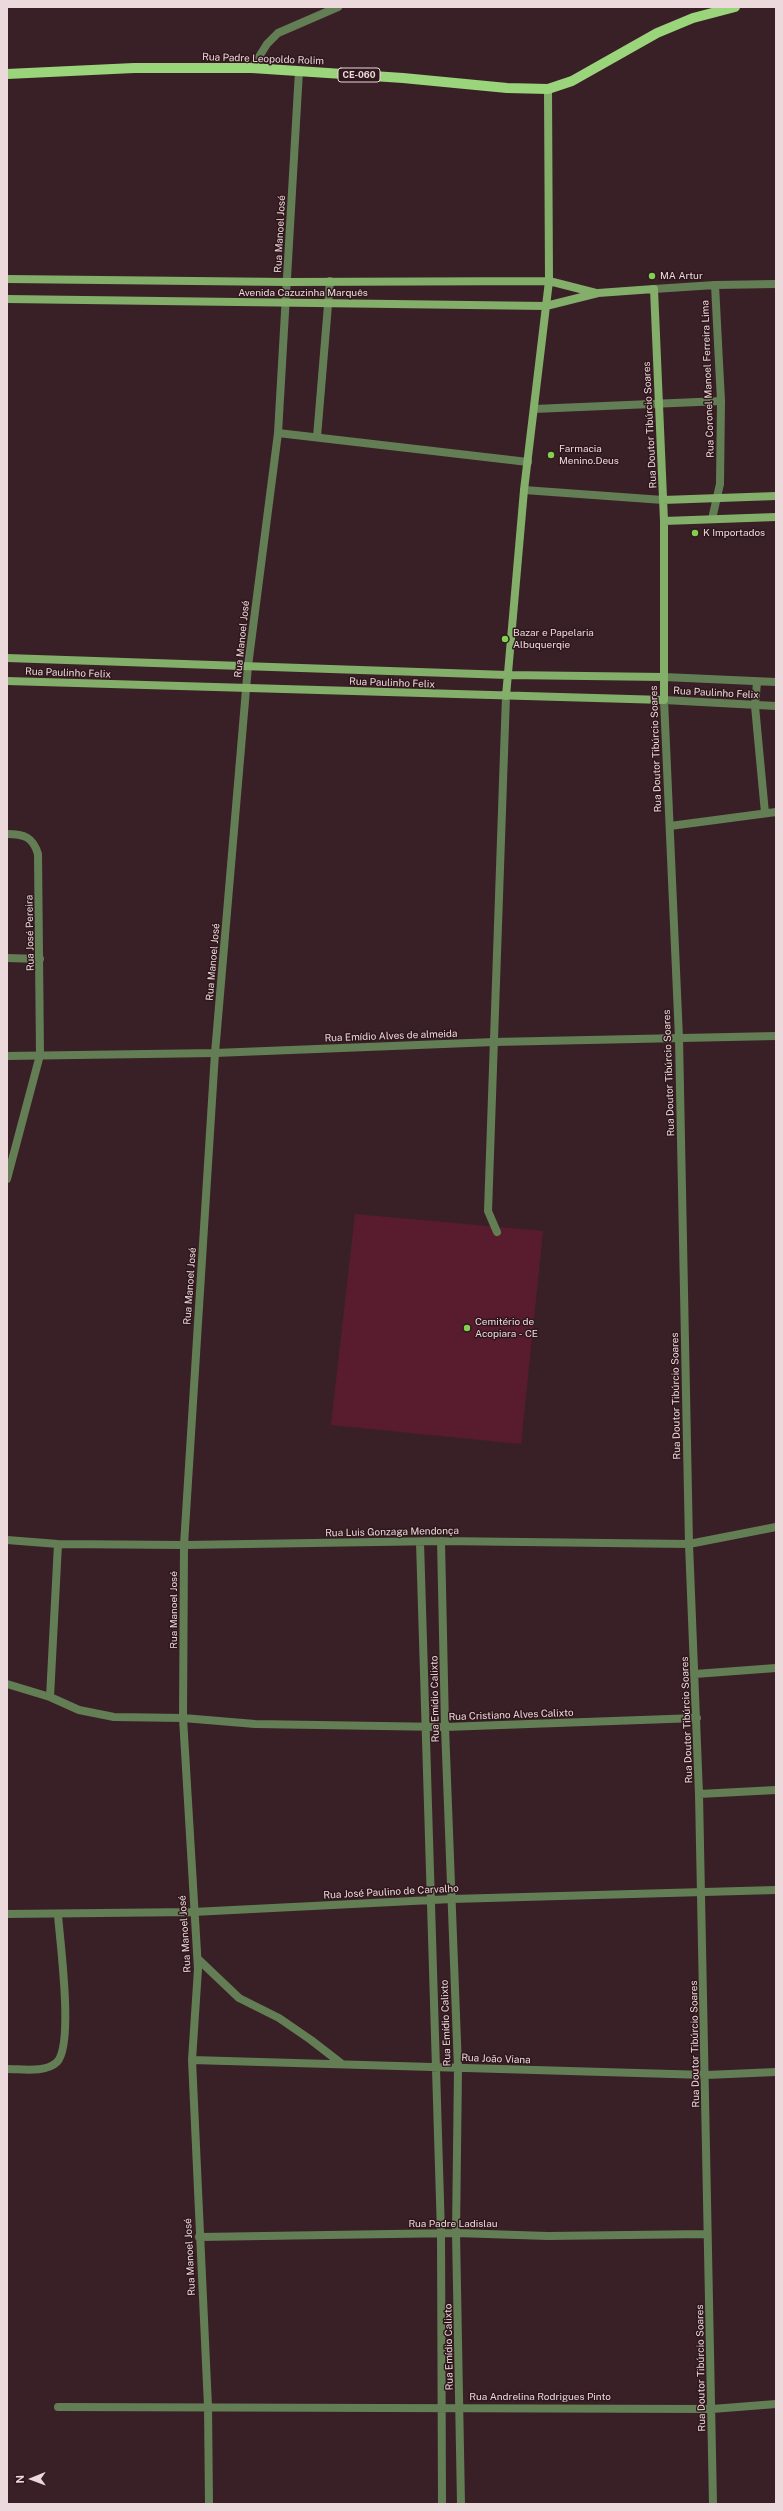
<!DOCTYPE html>
<html>
<head>
<meta charset="utf-8">
<style>
  body { margin:0 }
  #map { position:relative; width:783px; height:2511px; overflow:hidden; background:#392026; font-family:"Public Sans",sans-serif }
  canvas { display:block }
  .frame { position:absolute; inset:0; border:8px solid #ebd9dc; pointer-events:none }
  .north { position:absolute; left:12px; top:2459px; width:40px; height:40px; -webkit-text-stroke:3px #2f171c; paint-order:stroke; rotate:269deg; font-size:11px; font-weight:700; line-height:16px; text-align:center; color:#ebd9dc }
  .north::after { content:''; display:block; margin:auto; width:14px; height:18px; background:#ebd9dc; clip-path:polygon(50% 0,100% 100%,50% 72%,0 100%) }
</style>
</head>
<body>
<div id="map">
<canvas width="783" height="2511"></canvas>
<div class="frame"></div>
<div class="north">N</div>
</div>
<script>
const c = document.querySelector('canvas').getContext('2d');
c.lineJoin = 'round';
function paint(path, color) { c.fillStyle = color; c.fill(path, 'evenodd'); }
function stroke(path, color, width, dash) { c.strokeStyle = color; c.lineWidth = width; c.lineCap = dash ? 'butt' : 'round'; c.setLineDash(dash || []); c.stroke(path); }
function drawText(font, color, halo, rows, align = 'center') {
  c.font = font + ' "Public Sans",sans-serif'; c.lineWidth = 3; c.setLineDash([]); c.textBaseline = 'middle'; c.strokeStyle = halo; c.fillStyle = color; for (const [text, x, y, turn = 0] of rows) {
    c.save(); c.translate(x, y); c.rotate((+turn || 0) * Math.PI / 180); c.textAlign = isNaN(turn) ? turn : align; if (halo) c.strokeText(text, 0, 0); c.fillText(text, 0, 0); c.restore();
  }
}
paint(new Path2D(`
  M355 1214 543 1231 521 1444 331 1425Z`), '#581c2e');
stroke(new Path2D(`
  M252 68 267 44 278 33 338 7
  M654 289 715 285 776 284
  M534 409 721 401
  M278 433 528 462
  M317 437 330 281
  M524 490 663 500
  M712 519 720 484 721 401 715 285
  M664 677 776 682
  M757 682 755 706 765 813
  M670 826 776 812
  M7 834C24 834 33 837 38 854L40 1055 7 1179
  M7 958 40 959
  M497 1232 488 1211 506 696
  M7 1540 58 1544 184 1545 441 1541 689 1544 776 1527
  M441 1541 445 1727 458 2068 456 2233 461 2504
  M420 1542 441 2233 442 2504
  M695 1674 776 1668
  M7 1684 50 1697 79 1710 114 1717 183 1718 255 1724 445 1727 697 1718
  M50 1697 58 1544
  M699 1794 776 1790
  M7 1914 193 1912 452 1899 776 1890
  M198 1959 239 1998 279 2018 311 2040 342 2064
  M192 2060 706 2075 776 2072
  M7 2069C22 2069 46 2073 57 2062 74 2045 60 1942 58 1915
  M199 2237 456 2233 548 2236 707 2234
  M58 2407 712 2409 776 2404
  M209 2504 208 2406 192 2060 198 1969 183 1718 184 1545 215 1053 248 666 278 433 299 71
  M713 2504 699 1794 689 1544 679 1038 664 700 776 706`), '#637e54', 8);
stroke(new Path2D(`
  M7 1056 215 1053 494 1042 776 1036`), '#637e54', 8);
stroke(new Path2D(`
  M7 279 287 282 549 281 596 293
  M7 299 546 306 598 293 654 289 664 521V700L7 681
  M663 500 776 496
  M664 521 776 517
  M7 658 507 675 664 677
  M506 696 524 490 549 281 548 89`), '#83af6a', 8);
stroke(new Path2D(`
  M7 74 134 68H252L403 78 507 88 548 89 572 81 657 33 693 18 735 7`), '#9bd57b', 10);
for (const [x, y, r, color] of [
  [652,276,4,"#82d04f"],
  [551,455,4,"#82d04f"],
  [695,533,4,"#82d04f"],
  [505,639,4,"#82d04f"],
  [467,1328,4,"#82d04f"]
]) { const dot = new Path2D(); dot.arc(x, y, r, 0, 2 * Math.PI); c.fillStyle = color; c.fill(dot); stroke(dot, '#2f171c', 1.5); }
for (const [x, y, w] of [
  [359,75,42]
]) { const box = new Path2D(); box.roundRect(x - w / 2, y - 7, w, 14, 3); c.fillStyle = '#2f171c'; c.fill(box); stroke(box, '#ebd9dc', 1); }
drawText('bold 9px', '#ebd9dc', null, [
  ["CE-060",359,75]
]);
drawText('10px', '#ebd9dc', '#2f171c', [
  ["Rua Padre Leopoldo Rolim",263,59,2],
  ["Rua Manoel José",280,234,-87],
  ["Avenida Cazuzinha Marquês",303,293],
  ["Rua Coronel Manoel Ferreira Lima",708,379,-92],
  ["Rua Doutor Tibúrcio Soares",650,425,-93],
  ["Rua Manoel José",242,639,-84],
  ["Rua Paulinho Felix",68,673,2],
  ["Rua Paulinho Felix",392,683,2],
  ["Rua Paulinho Felix",716,693,3],
  ["Rua Doutor Tibúrcio Soares",656,749,-92],
  ["Rua José Pereira",30,933,-91],
  ["Rua Manoel José",213,962,-85],
  ["Rua Emídio Alves de almeida",391,1036,-2],
  ["Rua Doutor Tibúrcio Soares",669,1073,-92],
  ["Rua Manoel José",190,1286,-86],
  ["Rua Doutor Tibúrcio Soares",676,1396,-91],
  ["Rua Luis Gonzaga Mendonça",392,1532,-1],
  ["Rua Manoel José",174,1610,-90],
  ["Rua Emídio Calixto",435,1699,-91],
  ["Rua Cristiano Alves Calixto",511,1715,-2],
  ["Rua Doutor Tibúrcio Soares",687,1720,-92],
  ["Rua José Paulino de Carvalho",391,1892,-3],
  ["Rua Manoel José",185,1934,-94],
  ["Rua Emídio Calixto",446,2023,-92],
  ["Rua Doutor Tibúrcio Soares",695,2044,-91],
  ["Rua João Viana",496,2059,2],
  ["Rua Padre Ladislau",453,2224],
  ["Rua Manoel José",190,2257,-93],
  ["Rua Emídio Calixto",449,2347,-91],
  ["Rua Doutor Tibúrcio Soares",701,2368,-91],
  ["Rua Andrelina Rodrigues Pinto",540,2397]
]);
drawText('10px', '#ebd9dc', '#2f171c', [
  ["MA Artur",660,276],
  ["Farmacia",559,449],
  ["Menino.Deus",559,461],
  ["K Importados",703,533],
  ["Bazar e Papelaria",513,633],
  ["Albuquerqie",513,645],
  ["Cemitério de",475,1322],
  ["Acopiara - CE",475,1334]
], 'left');
</script>
</body>
</html>
